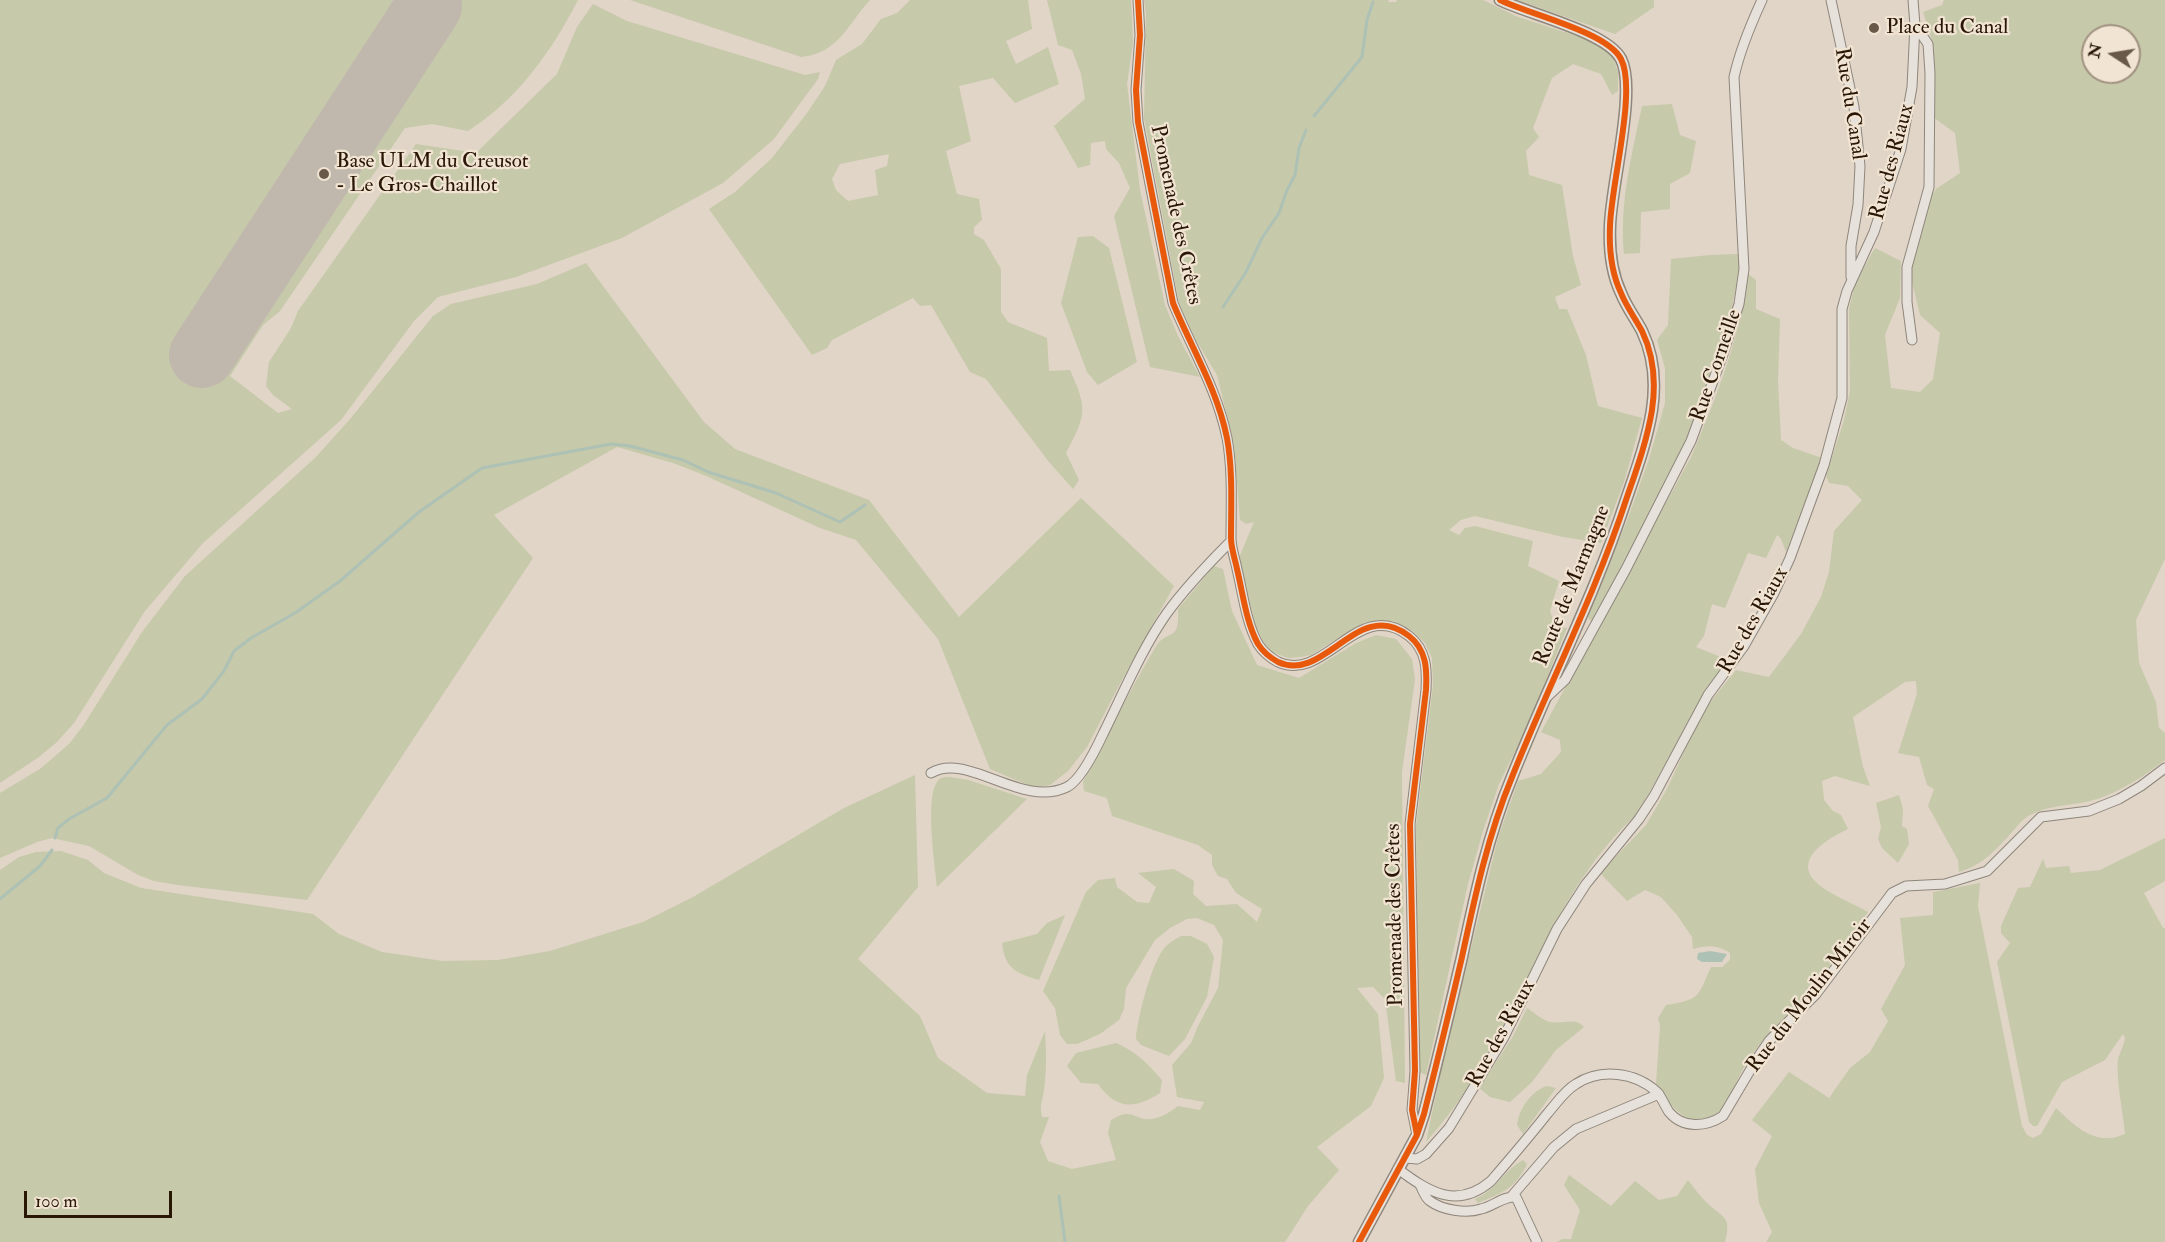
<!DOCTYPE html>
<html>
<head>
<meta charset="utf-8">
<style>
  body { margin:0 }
  #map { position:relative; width:2165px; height:1242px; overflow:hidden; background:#e0d5c6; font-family:"IM FELL Double Pica",serif }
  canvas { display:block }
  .north { position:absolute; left:2081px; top:24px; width:60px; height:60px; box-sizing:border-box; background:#f1e4d3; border:2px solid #a19280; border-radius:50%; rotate:282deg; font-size:16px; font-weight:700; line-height:24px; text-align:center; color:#291604 }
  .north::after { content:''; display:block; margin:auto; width:21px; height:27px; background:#695948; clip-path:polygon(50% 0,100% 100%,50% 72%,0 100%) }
  .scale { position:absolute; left:24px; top:1191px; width:148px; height:27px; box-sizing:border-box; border:3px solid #291604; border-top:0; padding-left:8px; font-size:18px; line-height:21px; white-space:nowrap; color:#291604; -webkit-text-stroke:4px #f1e4d3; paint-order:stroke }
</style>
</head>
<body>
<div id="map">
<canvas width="2165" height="1242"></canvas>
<div class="north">N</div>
<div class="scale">100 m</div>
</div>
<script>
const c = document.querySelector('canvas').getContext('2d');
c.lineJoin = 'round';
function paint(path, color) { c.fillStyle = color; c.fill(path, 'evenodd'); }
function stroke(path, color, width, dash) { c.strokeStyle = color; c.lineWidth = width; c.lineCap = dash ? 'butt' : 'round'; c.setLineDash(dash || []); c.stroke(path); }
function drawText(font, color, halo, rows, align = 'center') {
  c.font = font + ' "IM FELL Double Pica",serif'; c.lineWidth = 4.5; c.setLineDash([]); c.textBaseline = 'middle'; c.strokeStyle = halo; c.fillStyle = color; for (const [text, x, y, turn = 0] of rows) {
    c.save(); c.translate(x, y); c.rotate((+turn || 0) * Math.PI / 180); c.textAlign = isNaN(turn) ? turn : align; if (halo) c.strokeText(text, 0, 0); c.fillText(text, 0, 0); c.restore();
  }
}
paint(new Path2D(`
  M0 0H578C551 52 518 99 468 131L432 124 405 128 280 311 263 325 230 376 278 413 292 409 273 395 266 386 269 362 291 328 298 311 416 144 476 153 557 74 577 27 593 4 627 21 805 75 820 72 818 79 774 139 723 183 622 238 516 277 438 297 414 321 341 420 203 543 145 611 74 723 57 742 39 757 0 783Z
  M630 0H870C847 25 839 53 801 57Z
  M910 0H1028L1032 29 1006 41 1016 64 1048 47 1059 84 1015 103 993 78 959 86 971 141 946 151 957 194 979 199 982 220 974 227V234L984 240 1001 269V312L1008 322 1047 338 1049 371 1070 370C1088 410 1086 415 1066 453L1079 480 1073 489 1049 462 986 379 970 372 931 305 920 306 913 298 832 340 827 348 812 355 709 209 735 192 772 158 807 113 825 86 836 60 862 44 881 19 897 13ZM889 154 887 166 875 170 878 195 848 201 836 190 832 179 840 164Z
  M1047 0H1131L1133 43 1127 84 1140 190 1165 305 1178 336 1200 377 1150 367 1114 216 1130 188 1119 163 1106 149 1105 141 1091 143 1090 165 1078 168 1054 126 1085 99 1081 74 1072 50 1058 45Z
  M1144 0H1389L1388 2H1396L1397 0H1483L1518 17 1583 38 1602 48 1613 57 1618 72V91L1612 95 1601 74 1573 64 1552 78 1533 128 1539 137 1526 151 1529 175 1562 185 1573 256 1581 285 1555 297 1559 309H1567L1586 355 1598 406 1642 418 1624 482 1601 543 1563 537 1475 516 1461 520 1449 530 1459 535 1465 528 1475 526 1533 541 1528 566 1559 581 1550 611 1556 627 1567 628 1527 727 1499 784 1483 831 1468 884 1426 1075 1419 1072 1416 826 1433 685 1432 658 1425 643 1412 631 1393 621H1371L1355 628 1311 655 1301 657 1288 658 1267 650 1255 624 1239 558 1254 522 1246 524 1240 520 1234 445 1217 375 1193 335 1179 303 1144 118 1146 14Z
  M1517 0H1654V7L1615 34Z
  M1944 0H2165V559L2136 620 2139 663 2156 702 2159 728 2165 733V760C2144 776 2122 791 2097 799 2075 806 2051 804 2030 815 2024 818 2018 825 2013 831 1997 849 1983 865 1959 872L1958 860 1928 806 1934 789 1927 785 1919 757 1898 753 1917 694 1916 681 1905 682 1853 717 1863 767 1870 786 1835 776 1822 781 1824 800 1833 811 1841 815 1848 829C1831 837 1794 857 1814 880 1824 892 1854 904 1868 912 1850 937 1833 964 1813 987 1787 1017 1762 1035 1742 1071 1732 1089 1728 1115 1704 1119 1680 1124 1668 1100 1656 1084L1660 1026 1658 1018 1666 1005C1701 999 1697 998 1711 967H1722L1730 960V953C1717 945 1708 945 1693 949L1692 937 1677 915 1661 897 1645 890 1627 901 1600 873 1646 825 1667 789 1694 730 1711 701 1736 670 1769 677 1801 634 1821 597 1829 572 1834 531 1862 500 1848 486 1829 483 1826 476 1844 420 1850 391 1849 309 1855 283 1875 248 1901 261 1900 298 1885 335 1891 388 1920 392 1933 379 1940 333 1920 315 1909 269 1926 205 1936 189 1960 173 1955 133 1933 117 1934 47 1923 12 1942 5ZM2093 36H2129V72H2093Z
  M1672 104 1680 135 1696 141 1690 173 1670 184V209L1641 212 1640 253 1624 254C1619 204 1632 154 1642 106Z
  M1093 236 1109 248 1137 362 1098 385 1087 372 1061 303 1078 237Z
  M1738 254 1740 268 1729 322 1689 441 1592 622 1586 616 1627 521 1649 459 1665 403V368L1657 340 1668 325 1671 259 1710 255Z
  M586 263 704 422 735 449 869 500 959 617 1081 498 1174 586 1123 678 1087 747 1068 771 1050 785 1035 788 990 769 938 639 856 540 820 528 704 475 673 463 617 447 494 515 533 558 307 900 177 885 154 881 138 875 89 846 52 838 37 842 0 858V793L40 769 69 744 83 726 142 632 185 576 316 457 351 418 433 316 451 304 537 284Z
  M1747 273 1756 280V309L1780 319 1778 381 1781 440 1793 448 1822 458 1786 552 1781 539 1777 535 1766 558 1748 553 1725 608 1712 604 1704 636 1696 647 1728 660 1701 698 1638 813C1598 849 1567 898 1543 947 1530 974 1518 1002 1504 1029 1483 1068 1455 1109 1426 1142L1441 1071 1498 838 1518 781 1541 774 1561 752 1560 740 1541 732 1691 457C1715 401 1742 334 1747 273Z
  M1214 566 1223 569 1232 611 1257 665 1299 678 1356 643 1376 635 1396 639 1412 659 1415 679 1402 772 1405 1083 1396 1081 1385 999 1373 987 1357 988 1378 1014 1384 1078 1371 1106 1317 1147 1339 1170 1308 1206 1285 1242H0V870L19 857 36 852 61 851 88 860 104 873 141 888 313 914 339 934 382 952 443 961 498 960 550 951 643 922 693 897 844 808 915 775 918 887 858 959 920 1016 938 1058 987 1093 1025 1096 1027 1075 1045 1031C1046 1050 1047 1070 1044 1089 1043 1100 1039 1105 1042 1117H1049L1040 1142 1048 1161 1072 1169 1116 1160 1108 1133 1111 1120C1133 1106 1134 1121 1152 1119 1163 1117 1170 1112 1178 1106L1200 1110 1204 1102 1177 1097 1172 1065 1191 1043 1198 1026 1218 988 1223 940 1214 925 1197 918 1187 919 1170 928 1155 940 1126 988 1124 1009 1119 1020 1100 1034 1077 1044H1067L1060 1035 1055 1008 1043 991 1086 892 1098 880 1115 878 1117 887 1137 902 1149 903 1156 887 1138 873 1174 869 1194 881 1193 894 1206 906 1237 904 1257 922 1262 909 1236 893 1227 879 1218 876 1212 865V855L1198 845 1112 816 1107 798 1084 791 1083 782C1106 737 1129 692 1155 648 1168 627 1180 644 1178 609Z
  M950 777 968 780 1027 799 937 887C935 866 925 798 937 782 940 777 944 777 950 777Z
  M1899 795 1903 809 1902 826 1907 829 1909 844 1898 863 1882 848 1878 839 1881 827 1876 803Z
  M2165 838V881L2144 893 2163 928H2165V1242H1766L1772 1232 1759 1203 1755 1169 1772 1136 1752 1120 1789 1072 1829 1098 1850 1068 1870 1052 1888 1021 1881 1009 1905 965 1900 918 1933 915V892L1980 883 1978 906 2022 1126 2027 1135 2033 1138 2041 1134 2056 1108C2076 1127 2096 1147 2125 1134 2124 1118 2114 1069 2119 1056 2121 1050 2124 1045 2125 1038L2123 1034 2105 1060 2062 1082 2037 1126H2033L2029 1122 1997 962 2010 943 2001 933V926L2018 888 2030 887 2043 859 2046 868 2069 866 2071 873 2100 870Z
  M1065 915 1039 980C1016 973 1005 969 1002 943L1037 934 1047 923Z
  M1181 936H1191L1207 944 1214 957 1207 997 1185 1039 1169 1056 1141 1045 1136 1039C1137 1019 1152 960 1166 946 1170 942 1176 939 1181 936Z
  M1527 1008C1533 1012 1540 1018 1547 1021 1560 1026 1574 1016 1584 1027L1556 1050 1532 1082 1510 1102 1490 1097 1479 1088 1512 1038Z
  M1116 1043C1138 1053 1146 1062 1162 1080L1160 1093C1134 1110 1116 1109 1098 1084L1081 1083 1067 1066 1076 1053Z
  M1547 1086 1556 1088 1523 1134 1517 1125C1519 1109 1531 1091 1547 1086Z
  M1523 1160 1527 1164C1515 1189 1502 1193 1478 1203L1475 1199C1495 1191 1504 1170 1523 1160Z
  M1569 1175 1611 1206 1635 1181 1659 1200 1677 1196 1688 1180C1694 1188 1700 1196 1707 1203 1723 1218 1732 1216 1725 1242H1557L1562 1239H1571L1580 1210 1564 1185Z`), '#c6c9aa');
paint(new Path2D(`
  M1710 951 1727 954 1722 962H1702L1697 959 1698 953Z`), '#aec1b5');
stroke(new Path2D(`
  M1314 116 1362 57 1367 20 1373 2
  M1223 307 1246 272 1262 238 1279 213 1287 190 1295 175 1299 148 1306 130
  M55 838 58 828 69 819 107 798 167 725 202 699 224 671 234 651 251 638 295 613 340 581 419 512 482 468 611 444 630 446 683 460 708 472 776 493 840 522 865 505
  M0 899 40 866 52 850
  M1059 1196 1065 1242`), '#aec1b5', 3);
stroke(new Path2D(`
  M202 355 429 6`), '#c0b8ad', 66);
const minor = new Path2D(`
  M1138 0 1140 35 1136 90 1138 122 1173 303C1192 349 1217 389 1227 438 1233 471 1231 505 1231 538 1231 548 1235 559 1237 569 1243 594 1246 622 1258 644 1263 652 1269 657 1278 662 1325 684 1358 596 1409 636 1427 650 1427 670 1426 690L1410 824 1415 1071 1412 1110 1417 1135
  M1831 0 1854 107 1860 166 1858 205 1851 246V277
  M1912 340 1907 302V267L1929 187 1930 73 1928 44 1915 25
  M1548 696 1565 680 1626 569 1691 441 1723 354 1739 304 1744 269 1734 77C1740 50 1750 26 1762 0
  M931 773C967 751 1022 809 1067 787 1081 780 1096 749 1103 734 1123 694 1141 650 1167 613 1186 587 1209 563 1231 541
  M1405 1158 1417 1159 1426 1154 1449 1128 1503 1039 1557 929 1586 884 1639 819 1654 796 1708 695 1744 646 1774 593 1790 558 1824 465 1842 398V309L1847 291 1874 232 1901 149 1912 87 1915 25 1913 0
  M1398 1169C1429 1192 1457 1210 1491 1181 1510 1159 1529 1137 1547 1114 1556 1104 1564 1091 1576 1084 1601 1068 1635 1072 1657 1092 1662 1098 1665 1106 1669 1112 1683 1129 1706 1127 1723 1116L1758 1057 1769 1041 1816 994 1892 893 1906 886 1945 884 1987 871 2041 817 2089 811 2119 799 2141 786 2165 768
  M1420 1185C1423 1190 1425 1198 1430 1201 1442 1210 1466 1214 1481 1209 1494 1206 1503 1196 1516 1197L1537 1242
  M1511 1197 1554 1147 1576 1129 1659 1094`);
const tertiary = new Path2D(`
  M1359 1242 1417 1135 1424 1114C1437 1062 1450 1009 1462 957 1475 896 1488 835 1512 777 1549 684 1595 595 1626 500 1636 471 1647 441 1652 410 1656 383 1654 356 1642 331 1635 318 1626 306 1621 293 1611 272 1609 249 1610 226 1611 185 1637 90 1621 59 1607 32 1531 15 1500 0`);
stroke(minor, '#8f867c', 11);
stroke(tertiary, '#8f867c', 13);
stroke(minor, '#e6e1da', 9);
stroke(tertiary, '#e6e1da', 10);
stroke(new Path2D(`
  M1138 0 1140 35 1136 90 1138 122 1173 303C1192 349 1217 389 1227 438 1233 471 1231 505 1231 538 1231 548 1235 559 1237 569 1243 594 1246 622 1258 644 1263 652 1269 657 1278 662 1325 684 1358 596 1409 636 1427 650 1427 670 1426 690L1410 824 1415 1071 1412 1110 1417 1135
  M1359 1242 1417 1135 1424 1114C1437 1062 1450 1009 1462 957 1475 896 1488 835 1512 777 1549 684 1595 595 1626 500 1636 471 1647 441 1652 410 1656 383 1654 356 1642 331 1635 318 1626 306 1621 293 1611 272 1609 249 1610 226 1611 185 1637 90 1621 59 1607 32 1531 15 1500 0`), '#e8590c', 6);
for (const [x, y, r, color] of [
  [1874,28,6,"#695948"],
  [324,174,6,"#695948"]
]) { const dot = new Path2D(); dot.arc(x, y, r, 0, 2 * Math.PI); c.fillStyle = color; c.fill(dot); stroke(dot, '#f1e4d3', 2); }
drawText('21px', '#291604', '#f1e4d3', [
  ["Place du Canal",1886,28],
  ["Base ULM du Creusot",336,162],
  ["- Le Gros-Chaillot",336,186]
], 'left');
drawText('21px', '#291604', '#f1e4d3', [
  ["Rue du Canal",1849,104,81],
  ["Rue des Riaux",1893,162,-75],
  ["Promenade des Crêtes",1175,215,78],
  ["Rue Corneille",1717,366,-71],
  ["Route de Marmagne",1573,586,-68],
  ["Rue des Riaux",1754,621,-60],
  ["Promenade des Crêtes",1396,915,-91],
  ["Rue du Moulin Miroir",1810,996,-52],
  ["Rue des Riaux",1502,1034,-61]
]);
</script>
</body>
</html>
